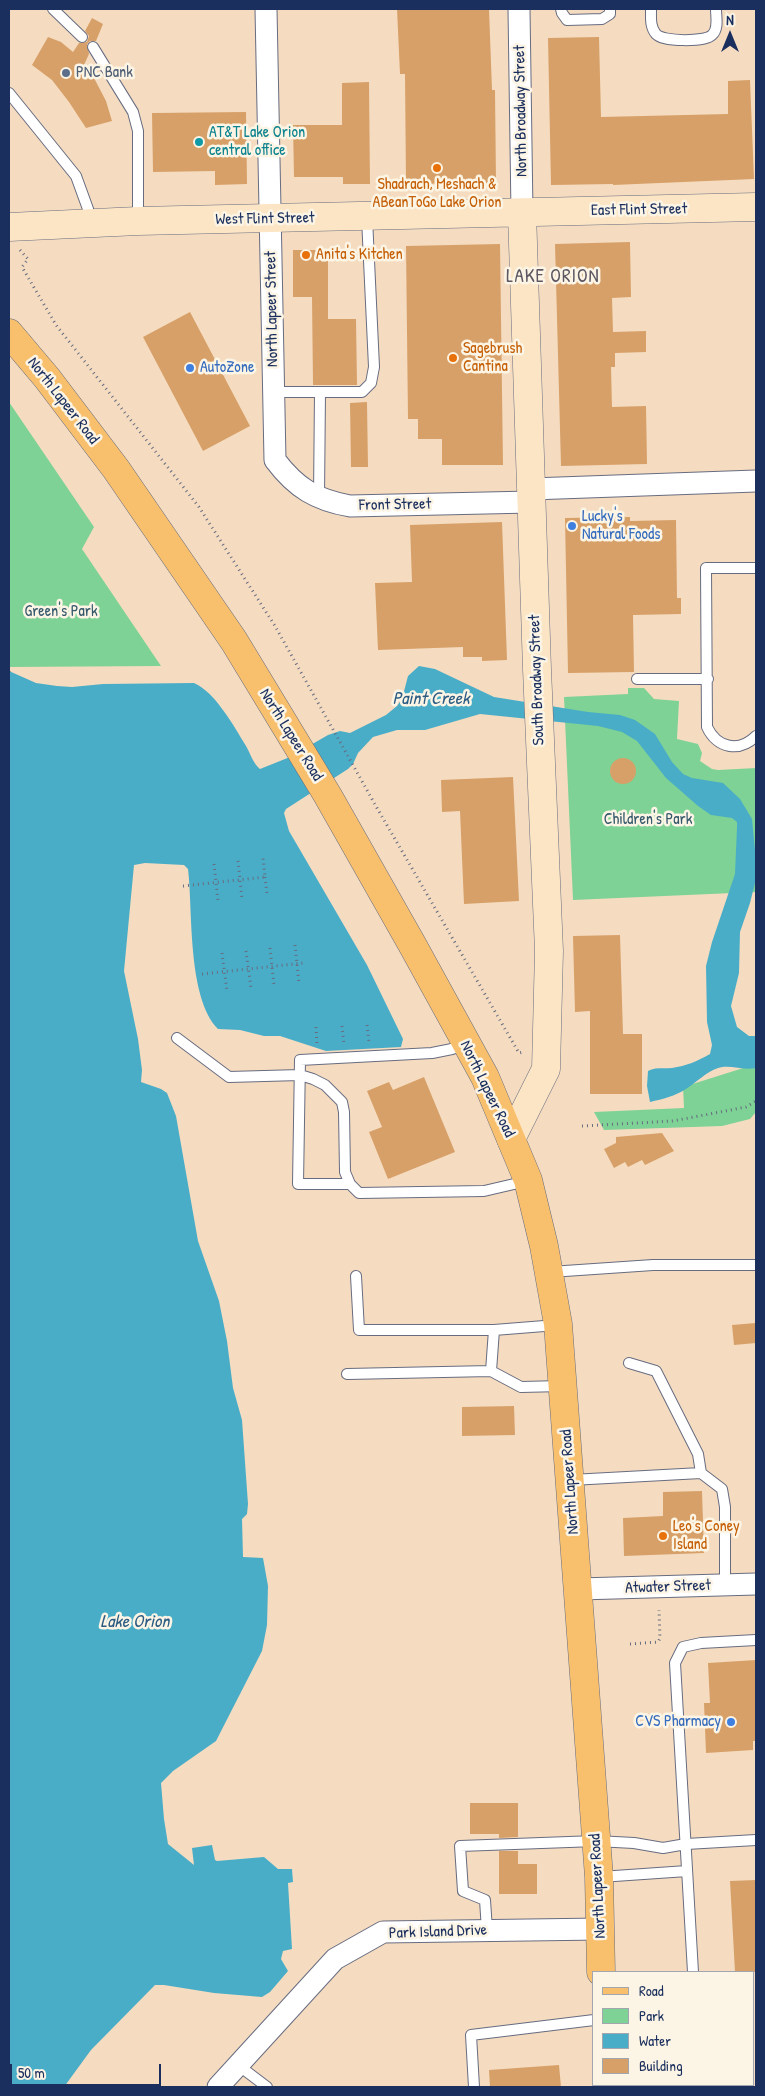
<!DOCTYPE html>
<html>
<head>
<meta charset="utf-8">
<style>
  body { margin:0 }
  #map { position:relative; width:765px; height:2096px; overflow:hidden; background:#f5dcc0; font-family:"Patrick Hand",sans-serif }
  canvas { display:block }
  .frame { position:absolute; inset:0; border:10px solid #1b2f5e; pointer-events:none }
  .legend { position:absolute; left:592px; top:1971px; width:162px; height:115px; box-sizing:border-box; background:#fcf5e5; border:1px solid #a2a6af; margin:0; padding:6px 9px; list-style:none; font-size:15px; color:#1b2f5e }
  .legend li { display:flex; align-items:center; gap:10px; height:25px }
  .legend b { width:25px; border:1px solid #a2a6af }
  .north { position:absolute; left:705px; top:10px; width:50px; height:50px; -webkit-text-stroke:4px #fcf5e5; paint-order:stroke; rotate:0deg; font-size:14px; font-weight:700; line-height:20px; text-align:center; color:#1b2f5e }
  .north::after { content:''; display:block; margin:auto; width:18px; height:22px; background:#1b2f5e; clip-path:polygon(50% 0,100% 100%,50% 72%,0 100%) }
  .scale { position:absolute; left:10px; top:2064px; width:151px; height:22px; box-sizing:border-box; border:2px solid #1b2f5e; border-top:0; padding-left:6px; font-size:15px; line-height:18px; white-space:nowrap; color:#1b2f5e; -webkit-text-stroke:4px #fcf5e5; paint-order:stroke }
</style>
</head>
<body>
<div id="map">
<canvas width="765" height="2096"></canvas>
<div class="frame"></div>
<ul class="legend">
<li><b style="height:6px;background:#f8bf6c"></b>Road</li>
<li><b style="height:14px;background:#7ed295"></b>Park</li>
<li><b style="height:14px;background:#49adc8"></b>Water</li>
<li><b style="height:14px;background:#d7a068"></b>Building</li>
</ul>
<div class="north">N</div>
<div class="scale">50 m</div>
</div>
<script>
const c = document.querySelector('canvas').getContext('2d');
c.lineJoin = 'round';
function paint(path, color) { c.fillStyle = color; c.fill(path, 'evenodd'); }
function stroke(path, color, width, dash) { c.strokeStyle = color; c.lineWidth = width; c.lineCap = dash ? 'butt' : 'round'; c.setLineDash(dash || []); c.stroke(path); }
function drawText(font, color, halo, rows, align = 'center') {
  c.font = font + ' "Patrick Hand",sans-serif'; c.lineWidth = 5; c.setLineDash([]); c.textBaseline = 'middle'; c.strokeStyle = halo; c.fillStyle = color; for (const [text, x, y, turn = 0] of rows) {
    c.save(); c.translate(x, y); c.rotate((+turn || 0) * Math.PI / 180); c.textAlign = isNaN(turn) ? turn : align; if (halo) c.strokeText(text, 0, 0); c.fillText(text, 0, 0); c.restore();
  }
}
paint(new Path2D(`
  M9 402 94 527 82 549 161 666 9 667Z
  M628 688H644L654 699 679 701 677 739 698 744 702 753 700 761 712 769 718 770 756 768V892L573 900 564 697 628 694Z
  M756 1064V1112L750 1119 722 1126 604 1130 594 1112 684 1108 683 1087Z`), '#7ed295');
paint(new Path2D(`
  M419 666 435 669 494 697 588 712 620 715 635 720 655 734 672 762 683 774 692 778 723 783 740 799 752 819 756 860V879L750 903 740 932 739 973 731 1006 737 1027 749 1036H756V1068C743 1071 730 1064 718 1068 706 1072 697 1082 686 1089 675 1096 663 1099 650 1102L647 1086 648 1071C655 1067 663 1069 672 1068 686 1066 698 1061 710 1054L712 1045 707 1022 706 966 712 942 735 874 737 828V822L732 818 711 815 698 806 666 778 637 741 622 732 598 726 480 714 425 730H397L373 737 358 753 353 764 348 769 286 809 284 813 289 831 367 965 403 1039 401 1047 326 1051 280 1036H264L240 1030 218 1029C187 997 193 911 188 869L184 865 145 863 134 865 124 971 138 1039 142 1070 141 1082 161 1089 167 1093 176 1116 198 1241 219 1301 227 1341 233 1388 242 1420 248 1504 247 1514 242 1519 243 1557 263 1558 268 1586 267 1625 262 1651 216 1741 173 1771 161 1783 164 1819 168 1844 194 1865 192 1848 212 1845 215 1860 217 1861 264 1857 278 1869H292L293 1882 288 1883 292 1949 283 1951 281 1959 288 1971 270 1992 262 1997 214 1993 164 1985H155L91 2050 64 2087H9V671L36 683 57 686 72 687 103 684 194 683C215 692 234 726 246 746 251 755 253 763 260 769L290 757 328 735 340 731 350 733 386 715 397 706 402 699 408 676Z`), '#49adc8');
paint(new Path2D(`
  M397 9H489L492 90H495L496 183 406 184 405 74H400Z
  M92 18 103 24 96 41H90L87 44 89 54 83 67 94 78 106 101 112 121 86 128 69 102 52 80 32 65 48 37 61 42 73 52 79 43 87 42 89 36 85 31Z
  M599 37 601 117 728 114V81L750 80 754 179 613 185V184L551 185 548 38Z
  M369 82 370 184H343V177H294L293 125H342V83Z
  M246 112 247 184 215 185V171L153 172 152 113Z
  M630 242 631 297 612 298 613 332 646 331V352L615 353V367H611L612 407 646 406 647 464 561 466 555 244Z
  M500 244 503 465H442V439H418V419H408L406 246Z
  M293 250H328V319H356L357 385H313L312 297H293Z
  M190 312 250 426 203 451 143 337Z
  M367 402 368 467H351L350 403Z
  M630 517V521L676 520 677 598H681V614L633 615 634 672 568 673 565 518Z
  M502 522 507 660 482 661V657H463V647L378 650 375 583 412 582 410 525Z
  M610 771a13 13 0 1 1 26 0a13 13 0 1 1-26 0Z
  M513 777 519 901 464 904 460 811 442 812 441 780Z
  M620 935 623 1034H642V1094H590V1011L575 1012 573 936Z
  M424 1077 455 1152 388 1179 369 1132 382 1127 367 1091 389 1082 393 1090Z
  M662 1133 674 1151 645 1165 642 1160 628 1167 625 1162 614 1168 604 1149 616 1143V1137Z
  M756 1323V1343L734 1345 732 1325Z
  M514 1406 515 1435 462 1436V1407Z
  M702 1491 704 1553 624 1556 623 1518 663 1516V1492Z
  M756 1660V1741H753V1750L706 1753 704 1703H710L708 1663Z
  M470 1803H518V1837L499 1838V1834H470Z
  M499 1851H518V1864H537V1894H499Z
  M756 1880V1972H735L730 1881Z
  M559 2065 561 2087H490L489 2070Z`), '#d7a068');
const lane = new Path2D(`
  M53 9 82 37
  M561 9 562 13 567 20 602 19 610 14V9
  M651 9C651 18 650 27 656 34 663 42 705 42 712 35 719 29 716 17 716 9
  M93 47 133 112 138 131V220
  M9 93 76 176 88 209 89 221
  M274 392H362L371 383 374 367 367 218
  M319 497 320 392
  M756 568H706L707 727C717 748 739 753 756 736
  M637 679H708
  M177 1038 229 1077 300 1075 313 1079 325 1085 342 1102 344 1112 345 1172 350 1184 359 1193 484 1191 527 1181
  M350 1184H298L300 1060 432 1053 452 1049 466 1044
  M550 1272 653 1265H756
  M356 1276 359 1330H494L557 1325
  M629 1363 656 1371 698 1454 701 1473
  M491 1371 494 1330
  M347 1374 491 1371 521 1387 562 1386
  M571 1480 701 1473 722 1489 725 1507V1585
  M600 1877 687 1871
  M487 1930 485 1900 463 1891 460 1846 596 1841 634 1843 663 1848 686 1844 756 1840
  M693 1972 675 1663 683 1647 701 1643 756 1640
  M238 2065 267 2087
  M700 2085V2087
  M474 2087 471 2035 594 2020`);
const street = new Path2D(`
  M266 9 275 460C296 488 316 500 350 506L531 502
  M519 9 522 213
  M531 489 756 481
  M579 1589 756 1584
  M218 2087 335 1959 383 1932 601 1929`);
const secondary = new Path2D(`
  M9 227 138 221 756 207
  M511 1139 546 1069 549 951 537 669 522 213`);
const primary = new Path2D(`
  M9 333 47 378 116 469 234 641 328 796 413 946 485 1077 528 1180 544 1246 558 1324 599 1877 601 1972
  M607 2085V2087`);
stroke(lane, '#676c80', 12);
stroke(street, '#676c80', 23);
stroke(secondary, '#676c80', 29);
stroke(primary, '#676c80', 29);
stroke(new Path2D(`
  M20 250 28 259 22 267 56 325 199 507 275 626 377 808 519 1053 523 1052
  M9 672V671
  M238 861 242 899
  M214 864 218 901
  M265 877 267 894
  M183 886 265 877 263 858
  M295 945 299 983
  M270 948 274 985
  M246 951 251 988
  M222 953 227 991
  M202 974 303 963
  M367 1025 369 1042
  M342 1026 344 1044
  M316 1027 317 1046
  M582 1126 673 1121 746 1107 756 1101
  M630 1644 658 1642 660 1638 659 1610`), '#676c80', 3, [1, 4]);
stroke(lane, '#fff', 10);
stroke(street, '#fff', 21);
stroke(secondary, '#fce5c4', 28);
stroke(primary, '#f8bf6c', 28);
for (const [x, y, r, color] of [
  [66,73,5,"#5c6f8a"],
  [199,142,5,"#0f9aa8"],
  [437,168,5,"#e8710a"],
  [306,255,5,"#e8710a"],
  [453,358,5,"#e8710a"],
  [190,368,5,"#3f7fe0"],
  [572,526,5,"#3f7fe0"],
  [663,1536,5,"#e8710a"],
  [731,1722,5,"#3f7fe0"]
]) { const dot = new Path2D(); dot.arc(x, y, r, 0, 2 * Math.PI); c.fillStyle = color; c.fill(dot); stroke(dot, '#fcf5e5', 2); }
drawText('16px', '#4e5e75', '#fcf5e5', [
  ["PNC Bank",76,73]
], 'left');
drawText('16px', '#1b2f5e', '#fcf5e5', [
  ["North Broadway Street",521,111,-91],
  ["East Flint Street",639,210,-1],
  ["West Flint Street",265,219,-1],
  ["North Lapeer Street",272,309,-91],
  ["North Lapeer Road",63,401,52],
  ["Front Street",395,505,-1],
  ["South Broadway Street",537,680,-92],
  ["North Lapeer Road",291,735,58],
  ["North Lapeer Road",487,1089,64],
  ["North Lapeer Road",570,1482,-94],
  ["Atwater Street",668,1587,-2],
  ["North Lapeer Road",598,1886,-93],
  ["Park Island Drive",438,1932,-2]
]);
drawText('16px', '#0d838f', '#fcf5e5', [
  ["AT&T Lake Orion",209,133],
  ["central office",209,151]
], 'left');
drawText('16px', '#c56008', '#fcf5e5', [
  ["Shadrach, Meshach &",437,185,"center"],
  ["ABeanToGo Lake Orion",437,203,"center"],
  ["Anita's Kitchen",316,255],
  ["Sagebrush",463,349],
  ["Cantina",463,367],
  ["Leo's Coney",673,1527],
  ["Island",673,1545]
], 'left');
drawText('16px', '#366cbe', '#fcf5e5', [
  ["AutoZone",200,368],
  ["Lucky's",582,517],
  ["Natural Foods",582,535],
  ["CVS Pharmacy",721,1722,"right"]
], 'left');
drawText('16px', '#34586c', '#fcf5e5', [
  ["Green's Park",61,612],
  ["Children's Park",648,820]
]);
drawText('italic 18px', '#2b5b83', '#fcf5e5', [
  ["Paint Creek",431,699],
  ["Lake Orion",135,1622]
]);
c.letterSpacing = '1px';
drawText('19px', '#5d5762', '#fcf5e5', [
  ["LAKE ORION",553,277]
]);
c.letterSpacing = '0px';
</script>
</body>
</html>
